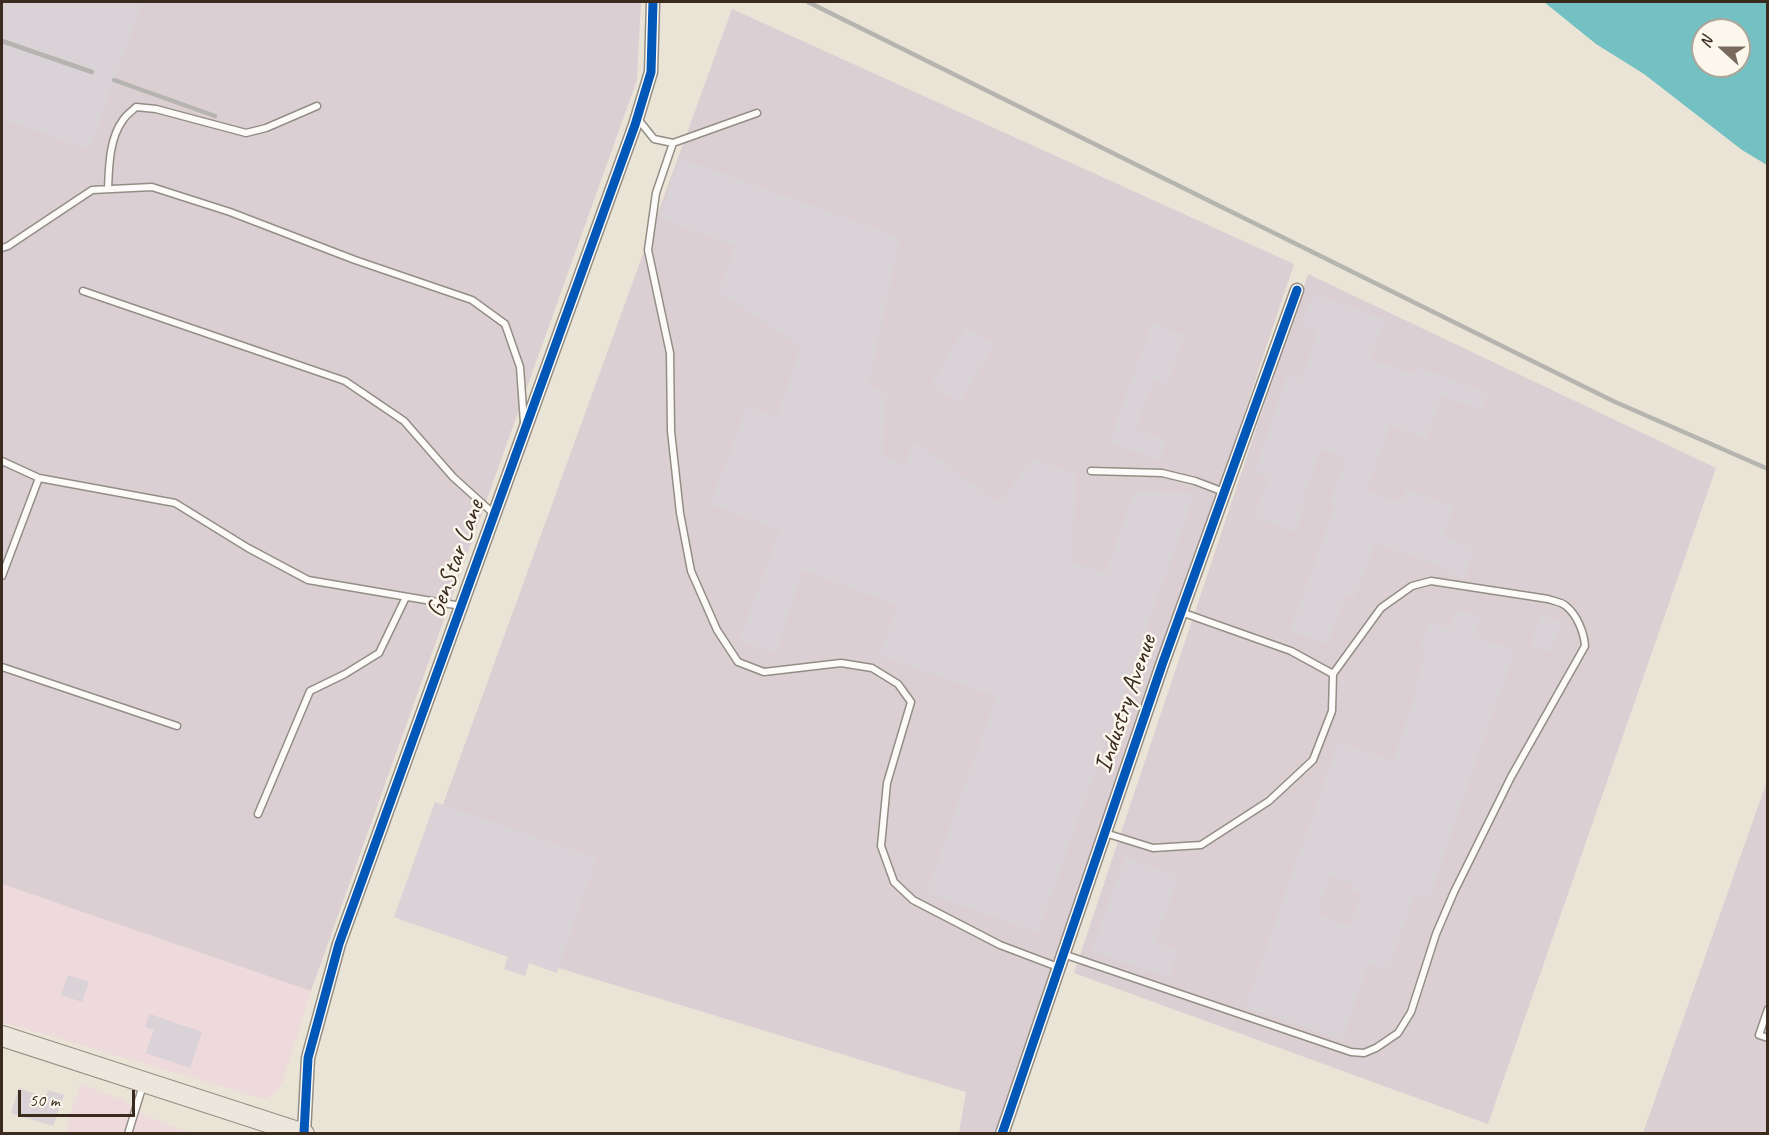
<!DOCTYPE html>
<html>
<head>
<meta charset="utf-8">
<style>
  body { margin:0 }
  #map { position:relative; width:1769px; height:1135px; overflow:hidden; background:#eae4d6; font-family:Caveat,sans-serif }
  canvas { display:block }
  .frame { position:absolute; inset:0; border:3px solid #3b2a1e; pointer-events:none }
  .north { position:absolute; left:1691px; top:18px; width:60px; height:60px; box-sizing:border-box; background:#fbf7ec; border:2px solid #aea59a; border-radius:50%; rotate:291deg; font-size:16px; font-weight:700; line-height:24px; text-align:center; color:#3b2a1e }
  .north::after { content:''; display:block; margin:auto; width:21px; height:27px; background:#786b5e; clip-path:polygon(50% 0,100% 100%,50% 72%,0 100%) }
  .scale { position:absolute; left:18px; top:1090px; width:117px; height:27px; box-sizing:border-box; border:3px solid #3b2a1e; border-top:0; padding-left:8px; font-size:18px; line-height:21px; white-space:nowrap; color:#3b2a1e; -webkit-text-stroke:4px #fbf7ec; paint-order:stroke }
</style>
</head>
<body>
<div id="map">
<canvas width="1769" height="1135"></canvas>
<div class="frame"></div>
<div class="north">N</div>
<div class="scale">50 m</div>
</div>
<script>
const c = document.querySelector('canvas').getContext('2d');
c.lineJoin = 'round';
function paint(path, color) { c.fillStyle = color; c.fill(path, 'evenodd'); }
function stroke(path, color, width, dash) { c.strokeStyle = color; c.lineWidth = width; c.lineCap = dash ? 'butt' : 'round'; c.setLineDash(dash || []); c.stroke(path); }
function drawText(font, color, halo, rows, align = 'center') {
  c.font = font + ' Caveat,sans-serif'; c.lineWidth = 5; c.setLineDash([]); c.textBaseline = 'middle'; c.strokeStyle = halo; c.fillStyle = color; for (const [text, x, y, turn = 0] of rows) {
    c.save(); c.translate(x, y); c.rotate((+turn || 0) * Math.PI / 180); c.textAlign = isNaN(turn) ? turn : align; if (halo) c.strokeText(text, 0, 0); c.fillText(text, 0, 0); c.restore();
  }
}
paint(new Path2D(`
  M2 884 311 991 283 1081 275 1093 265 1099 258 1097 2 1022Z
  M80 1084 124 1100 147 1117 192 1133 65 1134Z`), '#eed9dd');
paint(new Path2D(`
  M2 2H641L637 80 311 991 2 884Z
  M732 9 1294 264 1004 1133H959L966 1092 401 920Z
  M1308 274 1716 468 1488 1124 1074 973Z
  M1767 781V1133H1643Z`), '#dbcfd3');
paint(new Path2D(`
  M1544 2H1767V165L1742 150 1644 74 1596 44ZM1703 30H1739V66H1703Z`), '#74c1c3');
paint(new Path2D(`
  M2 2H142L90 150 2 119Z
  M680 158 900 237 869 386 887 392 882 456 905 464 914 440 999 503 1032 458 1077 474 1071 561 1105 573 1135 490 1195 494 1038 933 926 893 996 697 879 655 898 606 802 570 777 654 739 640 779 531 710 504 747 406 776 417 801 347 718 292 735 246 659 218Z
  M1313 293 1385 319 1371 359 1414 374 1417 366 1488 393 1482 411 1442 396 1427 439 1390 426 1367 491 1401 502 1406 489 1454 506 1443 536 1475 548 1464 579 1444 572 1445 568 1375 543 1355 598 1346 595 1328 644 1290 631 1335 504 1330 502 1346 458 1321 449 1301 506 1305 507 1296 532 1254 517 1268 477 1254 472 1288 374 1302 379 1318 332 1301 326Z
  M1152 322 1185 335 1167 385 1154 380 1136 429 1166 440 1159 461 1109 442Z
  M965 327 995 345 960 402 930 385Z
  M1456 609 1481 617 1474 636 1515 650 1429 899 1415 894 1388 971 1369 964 1342 1040 1245 1007 1338 742 1393 761 1418 685 1415 684 1426 651 1420 649 1430 621 1450 628ZM1330 876 1353 884 1351 890 1361 893 1350 926 1317 914Z
  M1541 615 1562 622 1551 652 1531 645Z
  M435 802 597 858 557 973 529 963 525 976 504 969 508 957 394 917Z
  M1125 857 1179 876 1155 942 1179 951 1169 978 1091 951Z
  M68 975 89 982 82 1002 61 995Z
  M150 1014 202 1032 190 1068 146 1053 154 1030 145 1027Z
  M19 1088 45 1098 48 1090 64 1095 53 1126 11 1113Z`), '#d9d2d6');
const service = new Path2D(`
  M638 119 654 139 673 143 757 113
  M673 143 656 193 648 250 670 353 671 431 680 513 691 571 717 630 738 662 764 672 841 663 872 668 898 684 911 702 887 783 881 846 894 882 913 900 1000 945 1058 967
  M108 189C109 167 109 139 123 120 126 115 132 111 136 107L156 109 246 133 266 128 317 106
  M2 248 8 246 92 190 152 187 230 212 355 260 472 300 505 324 520 367 524 423
  M83 291 345 381 404 421 453 477 494 514
  M2 461 39 478
  M1091 471 1162 473 1195 481 1224 492
  M2 576 39 478 175 503 248 548 308 580 461 606
  M2 667 177 726
  M258 814 310 691 345 674 379 653 406 597
  M1105 833 1153 848 1201 845 1269 801 1313 760 1332 711 1333 674 1291 651 1181 612
  M1063 954 1351 1052 1364 1053 1376 1048 1398 1033 1411 1012 1436 934 1454 892 1511 777 1585 646C1584 632 1577 615 1566 606 1562 602 1553 601 1548 599L1431 581 1412 586 1381 608 1333 674
  M1768 1009 1759 1035 1768 1038
  M128 1134 143 1085`);
const minor = new Path2D(`
  M304 1133 308 1058 339 944 635 125 651 72 653 2
  M1002 1134 1162 665 1297 290`);
const primary = new Path2D(`
  M2 1036 304 1134`);
stroke(service, '#938e85', 9);
stroke(minor, '#938e85', 15);
stroke(primary, '#938e85', 22);
stroke(service, '#fcfbf9', 6);
stroke(minor, '#fcfbf9', 12);
stroke(primary, '#ede6dd', 20);
stroke(new Path2D(`
  M808 2 1613 401 1768 469
  M2 41 92 72
  M114 80 215 116`), '#b6b4b0', 4.5);
stroke(new Path2D(`
  M304 1133 308 1058 339 944 635 125 651 72 653 2
  M1002 1134 1162 665 1297 290`), '#0057b8', 9);
drawText('26px', '#3b2a1e', '#fbf7ec', [
  ["GenStar Lane",456,559,-70],
  ["Industry Avenue",1126,704,-71]
]);
</script>
</body>
</html>
